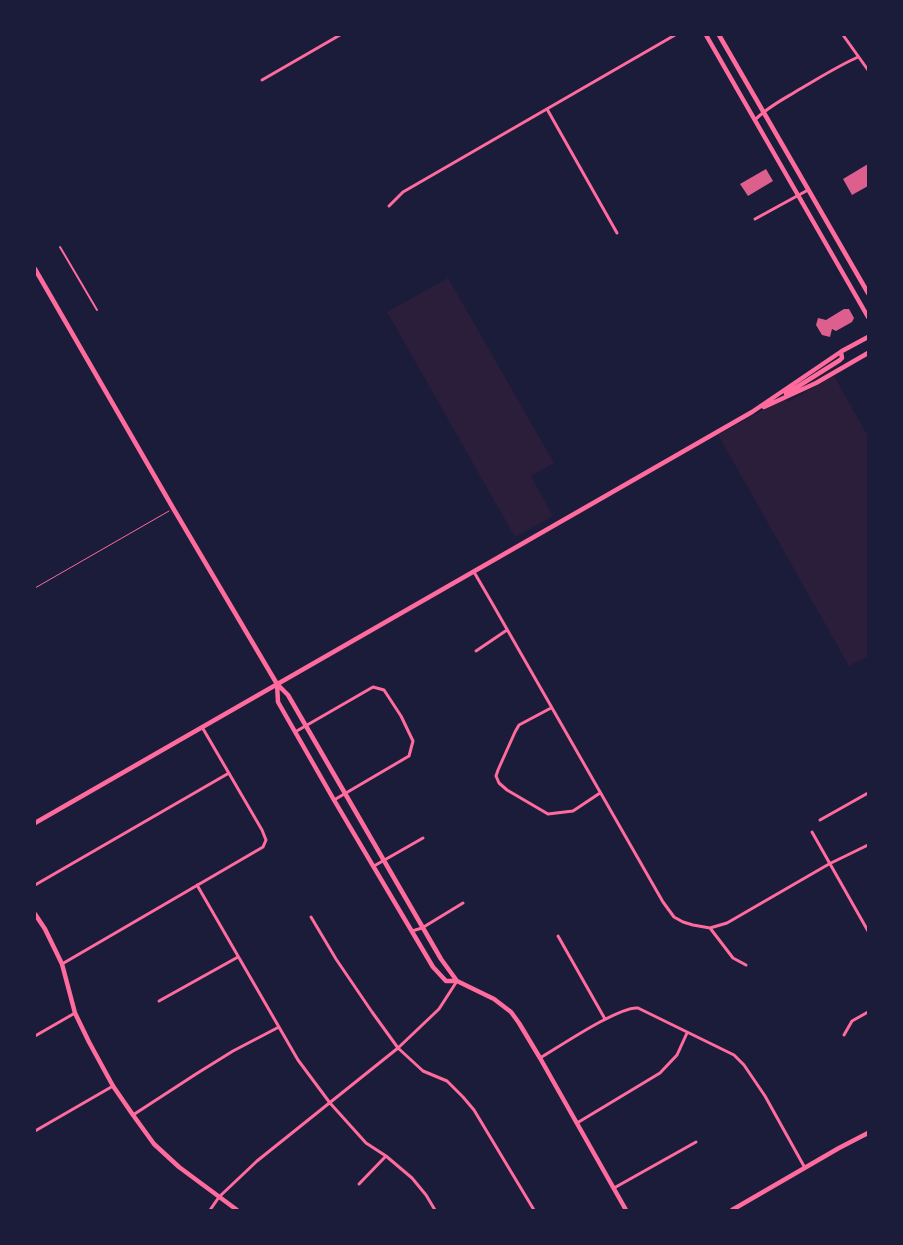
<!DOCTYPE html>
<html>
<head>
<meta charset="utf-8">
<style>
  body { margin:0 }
  #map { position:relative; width:903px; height:1245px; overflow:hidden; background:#1b1b3a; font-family:"Titillium Web",sans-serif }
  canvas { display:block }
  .frame { position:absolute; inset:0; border:36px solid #1b1b3a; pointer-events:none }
</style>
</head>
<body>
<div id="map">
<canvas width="903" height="1245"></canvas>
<div class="frame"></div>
</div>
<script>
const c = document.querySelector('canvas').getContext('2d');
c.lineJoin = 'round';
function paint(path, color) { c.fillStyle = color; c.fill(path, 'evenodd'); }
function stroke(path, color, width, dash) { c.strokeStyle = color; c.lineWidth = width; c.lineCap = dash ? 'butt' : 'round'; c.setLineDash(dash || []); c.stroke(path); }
paint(new Path2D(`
  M448 278 554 463 531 476 553 516 515 537 387 312Z
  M834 376 868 436V656L849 666 718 435 785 398 788 402Z`), '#2a1e3b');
paint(new Path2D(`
  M868 164V186L852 195 843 179Z
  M766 169 773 181 748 196 740 184Z
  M844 309H849L854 318 852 322 836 331 832 329 830 337 822 335 816 325 818 318 826 320Z`), '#dd5f8e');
stroke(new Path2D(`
  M35 588 169 511`), '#ff6b9d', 1);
stroke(new Path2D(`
  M60 247 97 310`), '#ff6b9d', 2);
stroke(new Path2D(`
  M843 35 868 70
  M262 80 340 35
  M547 109 617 233
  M755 120C767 107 784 99 800 89 819 78 838 66 858 57
  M389 206 403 192 675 35
  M755 219 808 190
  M474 572 492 603 663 902 674 917 683 922 693 925 710 928 727 923 829 864 868 845
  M476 651 507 630
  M551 708 519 725 515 732 498 770 496 776 499 783 507 790 548 814 573 811 600 793
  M295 732 373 687 384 690 401 716 413 741 409 756 334 800
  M820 820 868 793
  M812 832 868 931
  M374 866 423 838
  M35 885 229 773
  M197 885 298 1060 330 1103 366 1143 386 1156 412 1178 426 1195 435 1210
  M311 917 336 959 372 1012 398 1048 423 1071 447 1081 463 1097 474 1110 534 1210
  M710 928 733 958 746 965
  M412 931 422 928 463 903
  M558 936 605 1019
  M62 964 263 847 266 840 262 830 202 727
  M159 1001 238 957
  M844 1035 852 1021 868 1012
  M35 1036 75 1013
  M540 1058C559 1047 619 1006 638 1008L734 1055 744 1065 765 1096 805 1168
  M133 1115 196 1074 233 1051 279 1027
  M577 1123 660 1073 677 1055 687 1033
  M35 1131 113 1086
  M359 1184 386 1156
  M614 1188 696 1142
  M210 1210 219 1197 257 1161 398 1048 439 1009 457 981`), '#ff6b9d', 3);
stroke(new Path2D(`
  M35 269 173 508 277 684 288 695 441 959 457 981
  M277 684 278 702 334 800 433 967 446 981H457L494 999 511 1012 519 1023 540 1058 626 1210
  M35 914 45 929 62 964 75 1013 89 1042 113 1086 133 1115 154 1144 179 1167 237 1210
  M732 1210 839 1148 868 1133`), '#ff6b9d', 4.5);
stroke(new Path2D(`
  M706 35 868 317
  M719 35 868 293
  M786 394 840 360 842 358 841 352
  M764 407 816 383 868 353
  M35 823 752 412 842 351 868 337`), '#ff6b9d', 4.5);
</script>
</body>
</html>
